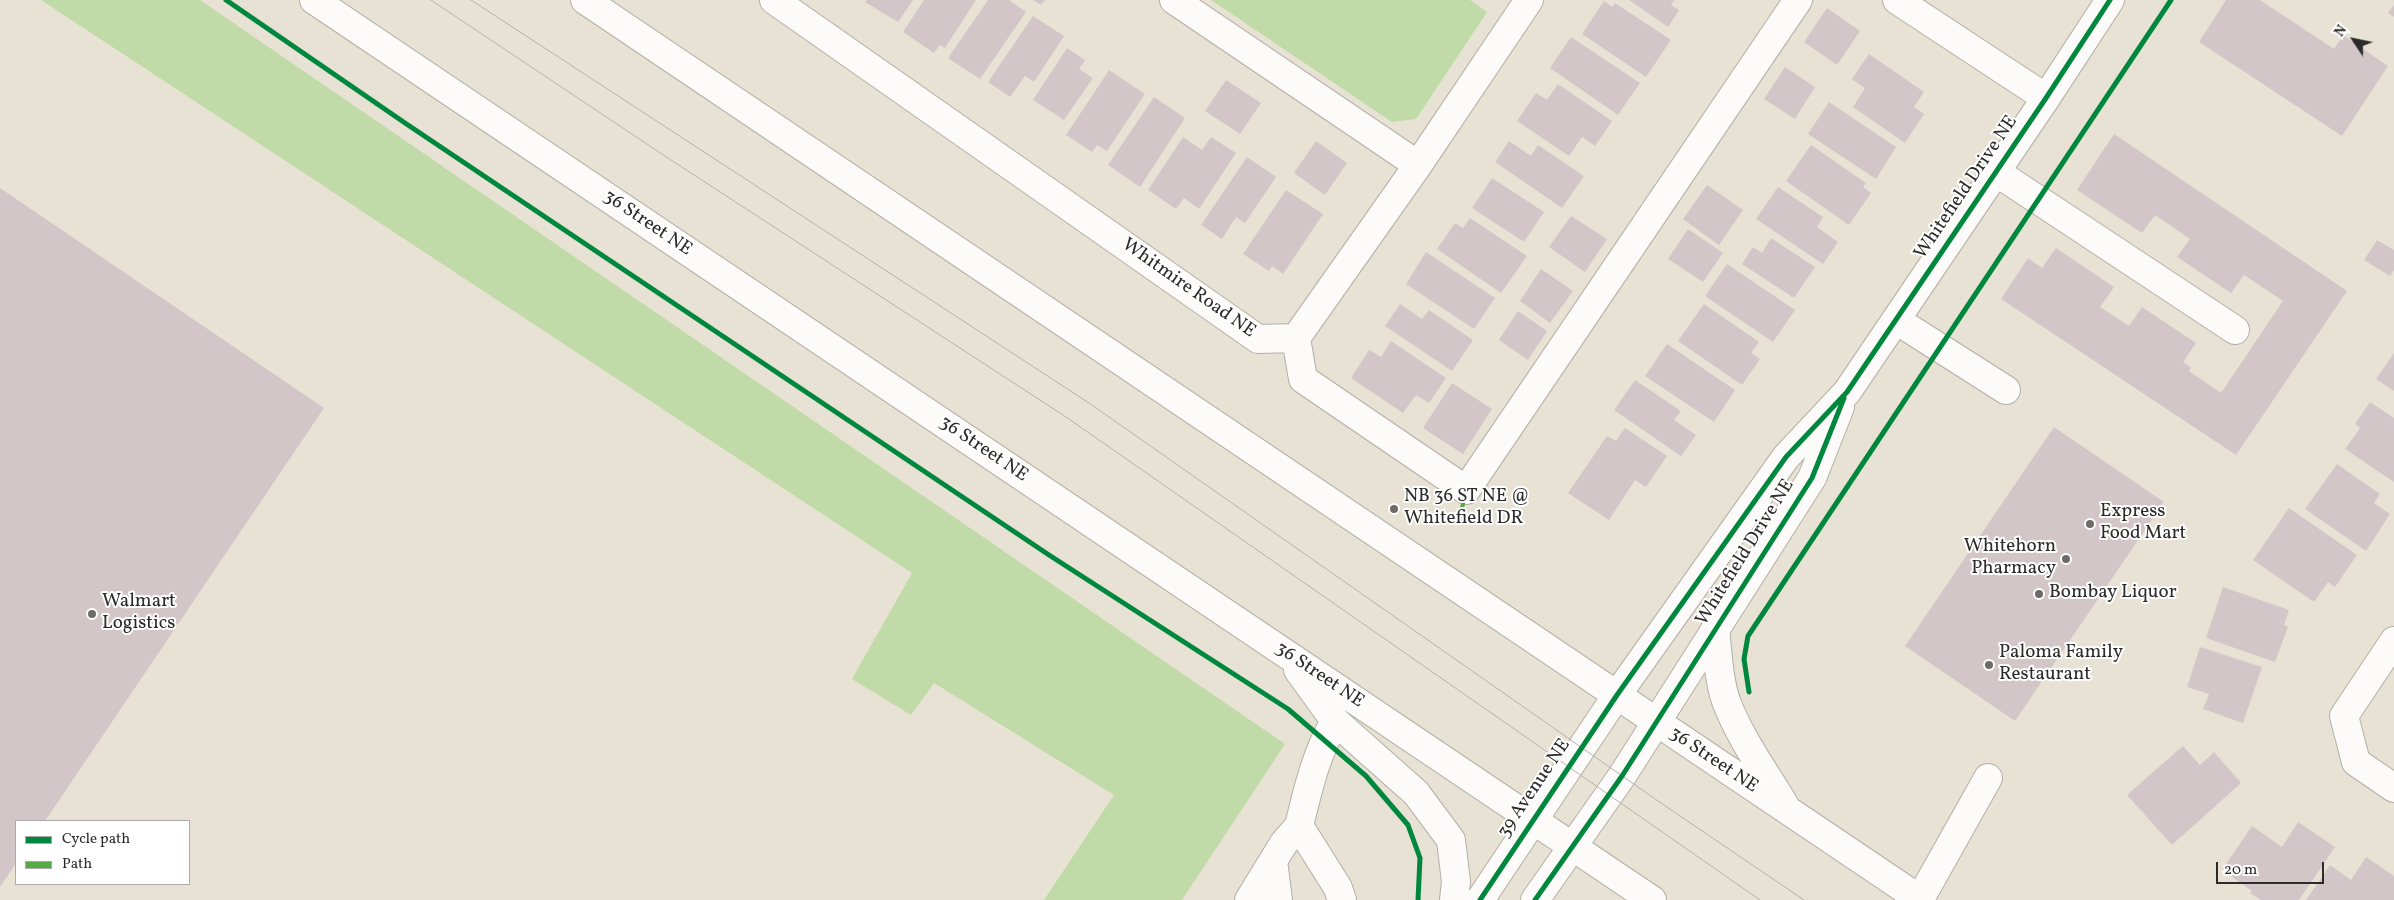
<!DOCTYPE html>
<html>
<head>
<meta charset="utf-8">
<style>
  body { margin:0 }
  #map { position:relative; width:2394px; height:900px; overflow:hidden; background:#e8e2d4; font-family:Vollkorn,serif }
  canvas { display:block }
  .legend { position:absolute; left:15px; top:820px; width:175px; height:65px; box-sizing:border-box; background:#fff; border:1px solid #aaa; margin:0; padding:6px 9px; list-style:none; font-size:15px; color:#2b2b2b }
  .legend li { display:flex; align-items:center; gap:10px; height:25px }
  .legend b { width:25px; border:1px solid #aaa }
  .north { position:absolute; left:2329px; top:15px; width:50px; height:50px; -webkit-text-stroke:4px #fff; paint-order:stroke; rotate:304deg; font-size:14px; font-weight:700; line-height:20px; text-align:center; color:#2b2b2b }
  .north::after { content:''; display:block; margin:auto; width:18px; height:22px; background:#2b2b2b; clip-path:polygon(50% 0,100% 100%,50% 72%,0 100%) }
  .scale { position:absolute; left:2216px; top:862px; width:108px; height:22px; box-sizing:border-box; border:2px solid #2b2b2b; border-top:0; padding-left:6px; font-size:15px; line-height:18px; white-space:nowrap; color:#2b2b2b; -webkit-text-stroke:4px #fff; paint-order:stroke }
</style>
</head>
<body>
<div id="map">
<canvas width="2394" height="900"></canvas>
<ul class="legend">
<li><b style="height:6px;background:#00873e"></b>Cycle path</li>
<li><b style="height:6px;background:#54ab44"></b>Path</li>
</ul>
<div class="north">N</div>
<div class="scale">20 m</div>
</div>
<script>
const c = document.querySelector('canvas').getContext('2d');
c.lineJoin = 'round';
function paint(path, color) { c.fillStyle = color; c.fill(path, 'evenodd'); }
function stroke(path, color, width, dash) { c.strokeStyle = color; c.lineWidth = width; c.lineCap = dash ? 'butt' : 'round'; c.setLineDash(dash || []); c.stroke(path); }
function drawText(font, color, halo, rows, align = 'center') {
  c.font = font + ' Vollkorn,serif'; c.lineWidth = 4; c.setLineDash([]); c.textBaseline = 'middle'; c.strokeStyle = halo; c.fillStyle = color; for (const [text, x, y, turn = 0] of rows) {
    c.save(); c.translate(x, y); c.rotate((+turn || 0) * Math.PI / 180); c.textAlign = isNaN(turn) ? turn : align; if (halo) c.strokeText(text, 0, 0); c.fillText(text, 0, 0); c.restore();
  }
}
paint(new Path2D(`
  M41 0H200L1285 744 1182 900H1044L1114 795 934 683 911 715 852 679 912 573Z
  M1211 0H1470L1487 12 1416 119 1392 122Z`), '#c0daa8');
paint(new Path2D(`
  M867 0H913L898 22 865 2Z
  M924 0H976L945 48 940 45 934 53 903 32Z
  M988 0H1009L1026 12 980 79 948 58Z
  M1033 0H1045L1041 5Z
  M1629 0H1674L1671 5 1679 10 1668 27Z
  M2226 0H2260L2334 49 2343 35 2388 66 2342 136 2199 42Z
  M1604 1 1612 7 1615 3 1671 40 1646 77 1582 34Z
  M2394 5V17L2388 13Z
  M1827 8 1860 31 1837 65 1804 42Z
  M1033 16 1064 36 1034 82 1025 76 1010 97 988 82Z
  M1571 37 1640 83 1618 115 1550 68Z
  M1067 48 1085 60 1079 69 1093 78 1064 120 1033 100Z
  M1869 54 1924 92 1914 107 1924 114 1905 143 1853 107 1865 88 1852 79Z
  M1785 67 1815 87 1795 119 1764 99Z
  M1109 70 1145 94 1107 151 1097 145 1092 152 1066 135Z
  M1226 80 1261 103 1240 134 1205 111Z
  M1558 84 1612 121 1595 146 1582 137 1569 156 1517 121 1536 93 1547 100Z
  M1154 97 1185 118 1140 187 1108 165Z
  M1829 102 1896 147 1876 179 1808 134Z
  M2114 134 2347 291 2236 455 2001 299 2028 258 2042 268 2056 248 2114 287 2100 307 2129 326 2142 307 2196 343 2183 362 2191 367 2189 371 2221 393 2283 301 2244 275 2231 293 2177 257 2190 239 2155 215 2142 233 2077 190Z
  M1183 137 1202 150 1211 137 1236 153 1199 209 1184 198 1176 209 1148 190Z
  M1316 141 1347 163 1325 195 1294 173Z
  M1509 141 1531 156 1538 145 1584 176 1562 208 1495 162Z
  M1811 145 1866 183 1863 187 1871 193 1849 225 1786 181Z
  M1247 157 1276 177 1245 223 1236 217 1222 239 1201 225Z
  M1492 178 1544 212 1524 242 1472 208Z
  M1707 185 1743 210 1719 245 1683 219Z
  M1778 187 1823 217 1817 227 1838 242 1823 264 1756 219Z
  M0 188 324 408 45 821H16V863L0 887Z
  M1286 190 1323 214 1283 274 1272 266 1269 271 1243 254Z
  M1571 216 1607 239 1585 272 1549 247Z
  M1470 218 1527 256 1501 293 1437 249 1455 223 1463 228Z
  M1688 229 1723 253 1703 282 1668 259Z
  M1771 238 1815 267 1794 298 1742 264 1753 247 1762 253Z
  M2377 240 2394 250V270L2390 276 2364 260Z
  M1426 252 1495 298 1474 329 1406 284Z
  M1727 264 1795 310 1773 342 1705 296Z
  M1541 269 1573 291 1550 323 1520 301Z
  M1400 304 1422 319 1429 310 1473 340 1452 371 1385 326Z
  M1704 304 1759 342 1751 353 1760 359 1742 385 1678 341Z
  M1518 311 1547 331 1528 360 1499 340Z
  M1391 341 1446 378 1429 403 1416 395 1403 413 1351 378 1369 350 1381 357Z
  M1667 344 1735 390 1714 422 1645 376Z
  M2394 353V391L2376 379Z
  M1635 380 1681 411 1674 420 1696 435 1681 456 1614 410Z
  M1452 383 1492 409 1463 454 1423 428Z
  M2370 402 2394 418V482L2345 449 2360 428 2355 424Z
  M2054 427 2164 502 2015 721 1905 646Z
  M1625 428 1667 456 1646 487 1635 480 1609 520 1568 493 1607 436 1616 441Z
  M2337 464 2380 494 2374 503 2390 514 2366 551 2305 509Z
  M2289 508 2357 555 2335 587 2328 582 2314 602 2253 560Z
  M2223 587 2289 610 2284 625 2288 627 2275 662 2206 638Z
  M2200 647 2262 667 2243 723 2203 709 2209 694 2187 687Z
  M2183 746 2200 765 2214 752 2241 783 2172 845 2127 795Z
  M2298 822 2335 847 2299 900H2261L2250 893 2252 891 2222 870 2252 826 2282 847Z
  M2366 857 2394 876V900H2306L2330 865 2351 880Z`), '#d3c6c8');
const minor = new Path2D(`
  M774 0 1258 339 1296 338 1418 165 1529 0
  M1174 0 1418 165
  M1897 0 2046 98
  M1996 172 2235 330
  M1896 320 2006 390
  M1296 338 1303 379 1466 490 1798 0
  M2394 641 2344 716 2356 762 2394 788
  M1335 721C1316 754 1308 789 1299 826L1338 888 1342 900
  M1273 861 1278 900
  M1920 899 1988 778
  M1249 900 1284 843 1299 826
  M1480 900 1617 695 1786 457 1847 392 2046 98 2110 0
  M1535 900 1622 776 1812 478 1840 407`);
const major = new Path2D(`
  M314 0 1652 900
  M585 0 1921 900
  M1715 629C1718 653 1718 678 1726 701 1740 738 1764 771 1784 804
  M1298 670 1335 721 1416 793 1451 840 1456 882 1454 900`);
stroke(minor, '#b3afa7', 30);
stroke(major, '#b3afa7', 30);
stroke(minor, '#fcfbf9', 28);
stroke(major, '#fcfbf9', 28);
stroke(new Path2D(`
  M431 0 668 158 1066 417 1760 900
  M471 0 1089 403 1658 801 1804 900`), '#b3b2b0', 1);
stroke(new Path2D(`
  M1459 522 1466 490`), '#54ab44', 4, [8, 4]);
stroke(new Path2D(`
  M226 0 405 123 1049 555 1288 709 1366 776 1408 825 1420 858 1418 900
  M1749 692 1744 659 1748 636 2171 0
  M1480 900 1617 695 1786 457 1847 392 2046 98 2110 0
  M1535 900 1622 776 1812 478 1844 398`), '#00873e', 5);
for (const [x, y, r, color] of [
  [1394,509,5,"#6d6b66"],
  [2090,524,5,"#6d6b66"],
  [2066,559,5,"#6d6b66"],
  [2039,594,5,"#6d6b66"],
  [92,614,5,"#6d6b66"],
  [1989,665,5,"#6d6b66"]
]) { const dot = new Path2D(); dot.arc(x, y, r, 0, 2 * Math.PI); c.fillStyle = color; c.fill(dot); stroke(dot, '#fff', 2); }
drawText('19px', '#2b2b2b', '#fff', [
  ["Whitefield Drive NE",1967,188,-56],
  ["36 Street NE",647,224,34],
  ["Whitmire Road NE",1188,289,35],
  ["36 Street NE",983,450,34],
  ["Whitefield Drive NE",1746,553,-58],
  ["36 Street NE",1319,676,34],
  ["36 Street NE",1713,761,34],
  ["39 Avenue NE",1535,789,-56]
]);
drawText('19px', '#2b2b2b', '#fff', [
  ["NB 36 ST NE @",1404,498],
  ["Whitefield DR",1404,520],
  ["Express",2100,513],
  ["Food Mart",2100,535],
  ["Whitehorn",2056,548,"right"],
  ["Pharmacy",2056,570,"right"],
  ["Bombay Liquor",2049,594],
  ["Walmart",102,603],
  ["Logistics",102,625],
  ["Paloma Family",1999,654],
  ["Restaurant",1999,676]
], 'left');
</script>
</body>
</html>
